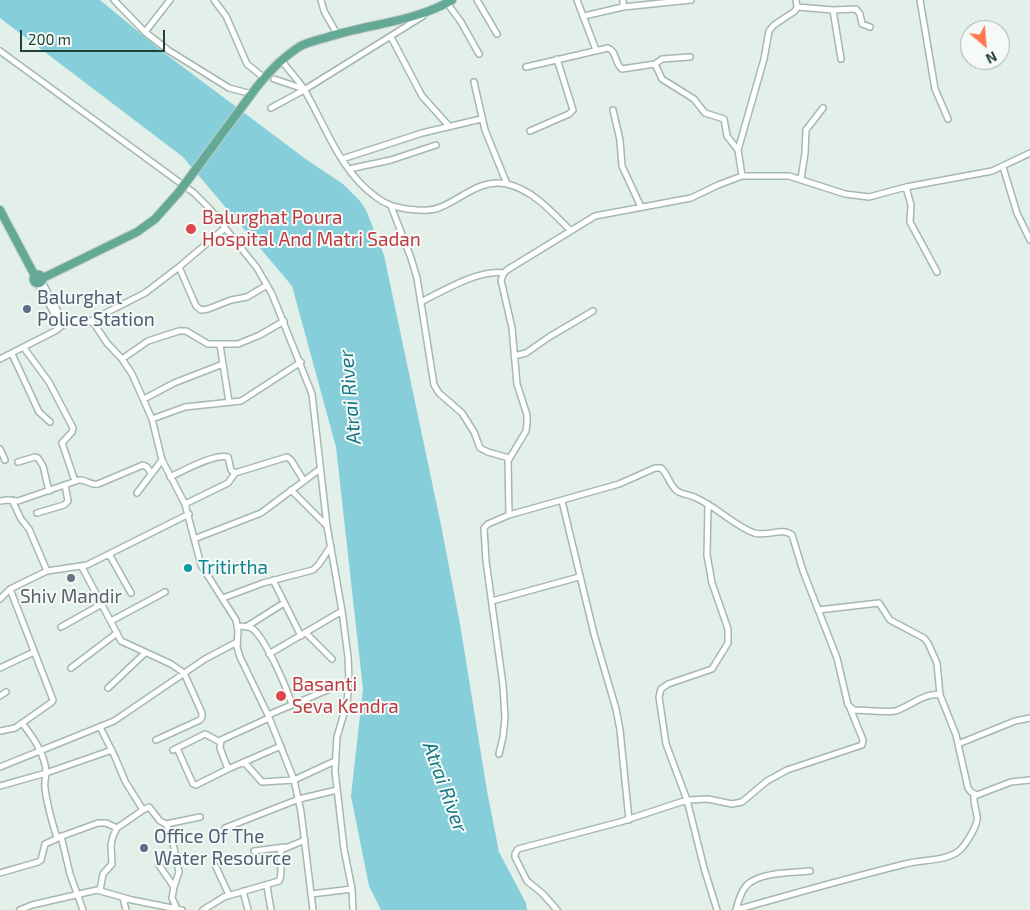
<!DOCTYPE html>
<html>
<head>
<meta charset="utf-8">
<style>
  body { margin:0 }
  #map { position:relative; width:1030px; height:910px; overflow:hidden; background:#e3efe9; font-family:"Exo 2",sans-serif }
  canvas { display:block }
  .north { position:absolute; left:960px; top:20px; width:50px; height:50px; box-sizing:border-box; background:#f5faf7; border:1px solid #a0b1ab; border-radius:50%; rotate:153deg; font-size:14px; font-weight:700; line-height:20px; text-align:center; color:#204338 }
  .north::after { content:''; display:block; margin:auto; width:18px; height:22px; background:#ff7651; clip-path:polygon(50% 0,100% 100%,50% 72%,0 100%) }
  .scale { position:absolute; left:20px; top:30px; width:145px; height:22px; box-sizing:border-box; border:2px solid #204338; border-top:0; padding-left:6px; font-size:15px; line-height:18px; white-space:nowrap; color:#204338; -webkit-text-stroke:4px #f5faf7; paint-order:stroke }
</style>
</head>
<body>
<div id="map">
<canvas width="1030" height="910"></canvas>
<div class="north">N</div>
<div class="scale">200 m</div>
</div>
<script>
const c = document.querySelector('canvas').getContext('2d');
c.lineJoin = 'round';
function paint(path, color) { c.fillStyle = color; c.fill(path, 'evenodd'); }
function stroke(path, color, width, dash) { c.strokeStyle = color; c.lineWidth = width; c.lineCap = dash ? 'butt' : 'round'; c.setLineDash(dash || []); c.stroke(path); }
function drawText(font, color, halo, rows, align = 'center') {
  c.font = font + ' "Exo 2",sans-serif'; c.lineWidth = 4; c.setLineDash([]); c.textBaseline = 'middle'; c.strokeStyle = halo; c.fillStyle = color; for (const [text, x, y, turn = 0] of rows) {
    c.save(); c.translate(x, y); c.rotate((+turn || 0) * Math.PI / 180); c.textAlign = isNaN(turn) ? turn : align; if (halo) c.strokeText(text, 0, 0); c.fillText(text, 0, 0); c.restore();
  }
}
paint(new Path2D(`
  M0 0H100L163 52 307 160 343 184 360 201 366 210 384 255 441 525 460 624 487 791 499 852 526 903 527 910H381L369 886 351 796 363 689 336 447 292 286 183 157 0 18Z`), '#86cfda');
const street = new Path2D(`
  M114 0 145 32 168 50 229 88 252 94
  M214 0 226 16 247 64 263 77
  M321 0 324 11 337 34
  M477 0 497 34
  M577 0 596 50
  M920 0 935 89 948 119
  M447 3 461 22 479 54
  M623 7 691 0
  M797 7 833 10 856 9 860 14 862 24 870 27
  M833 10 841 59
  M584 16 623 7V0
  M145 32 170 0
  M391 37 422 96 449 126
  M0 51 194 193 210 209 257 268 272 294 312 394 327 526 342 611 348 657 349 681 347 703 337 737 335 771 344 849 352 889 353 910
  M282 61C289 71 299 80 305 91 326 127 340 171 376 197 386 205 395 207 407 209 418 210 430 212 441 207 463 198 481 178 507 184 533 190 552 212 570 230
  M655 64 662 59 690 57
  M526 67 608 48C617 51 614 63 622 69L655 64 662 79 694 99 705 113 724 119 727 136 738 150
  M274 79 304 89
  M474 82 485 130 507 184
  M271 108 304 90 423 16
  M613 110 620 140 622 166 641 207
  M530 131 569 114 573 110 557 59
  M342 159 422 133 481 119
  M1003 167 1017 213 1030 240
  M349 169 391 160 436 145
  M742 176 738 150 764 59 769 31 774 25 795 11 797 7 796 0
  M801 179 805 153 806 130 823 108
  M906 187 911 205 910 222 937 272
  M391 206 411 258 417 278 434 385 439 393 462 413 474 432 480 448 488 452 509 458
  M179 267 196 306 201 310 208 309 231 300 247 297 267 285
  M42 282 64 323
  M38 284 55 315 62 325
  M421 302C443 291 479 269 504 273
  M90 321 145 293 179 267 225 228
  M220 345 229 402
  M24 348 49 382 73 428 72 432 62 443 75 481
  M12 354 39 412 50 422
  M514 356 526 353 549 337 593 311
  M0 359 55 331 68 321 84 320 90 321 95 325 107 343 122 359 132 374 152 419 162 460 185 504 201 565 236 620 238 631 237 647 240 657 268 715 294 780 301 812 313 910
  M122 359 148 341 179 331H186L208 344H238L260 335 284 321
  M144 399 174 383 223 364
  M152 419 185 407 241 401 301 362
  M0 449 5 460
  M18 462 35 457 38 458 43 466 49 491
  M170 477C183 471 215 453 228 457L231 470 235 473 287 457 291 460 304 481
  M291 490 327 526
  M137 493 162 460
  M12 500 21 519 29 529 47 571
  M0 501 7 500 18 501 79 480C86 479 91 486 98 484L143 465 147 467 151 473
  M562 501 594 634 616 709 620 730 629 820
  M185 504 228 483 235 473
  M708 504 707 555 712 583 728 629V643L712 669 668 684 661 689 659 697 666 744 687 800 704 868 717 910
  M37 513 64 505 68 501 65 485
  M509 515 508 461 526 431 527 423V415L517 384 512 328 501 280 504 273 507 270 595 216 691 198 718 185 742 176H789L845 194 869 197 906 187 992 171 1030 153
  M194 539 261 513 320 469
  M109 554 131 593
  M82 567 121 641 171 664 184 673 202 713V717L200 720 156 740
  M273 580 301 636
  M223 598 263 583 313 570 319 564 331 546
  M0 599 10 589 47 571 87 565 189 514
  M492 601 579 577
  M818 610 879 603 890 620 924 638 928 643 937 663 940 695
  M111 621 165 592
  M238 626C243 626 249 626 253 629 266 640 287 688 292 705
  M61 627 102 604
  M246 627 284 603
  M306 633 332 659
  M269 654 342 611
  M0 668 34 652
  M71 668 117 633
  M108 688 145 653
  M0 696 6 692
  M268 715 349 681
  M22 723C33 737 45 754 46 772 46 778 44 782 45 788 47 805 52 822 57 838
  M100 727 115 757 125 781 143 810
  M0 731 15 728 52 702 53 700 10 589
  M958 744 1015 721 1030 718
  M177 748 193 784 196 785 228 769 281 746
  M173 750 205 734 220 742
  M499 754 503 737 505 718 503 685 486 561 484 528 488 524 509 515 619 484 655 468H661C668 474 669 484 676 490 681 495 688 494 694 497 716 506 733 525 754 533 767 537 782 527 792 535L803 571 837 658 848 705 854 710C867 710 882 713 895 711 909 707 925 692 940 695L956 735 968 788 971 792 977 795 1011 782 1030 780
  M244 762 262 782 294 780 335 761
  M0 767 114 721 205 659 237 642
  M228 769 220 748 221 740 269 718
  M0 786 46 773 112 750
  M166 824 171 834 179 872 174 887
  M225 828 299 799 337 790
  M61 836 70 874 83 910
  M254 851 285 847
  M159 865 174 887 172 898 177 909
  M216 867 229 895
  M0 873 38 862 41 860 45 844 65 835 98 823H106L117 828
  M267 886 271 910
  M100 890 103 874 112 864 111 845 113 836 117 828 143 810 149 807 160 821 166 824 200 817
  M243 891 248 910
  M311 894 352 889
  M123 898 126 910
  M20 910 32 905 97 890 132 900 182 910
  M203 910 224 897 279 881C284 872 278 860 281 850L305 840
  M557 910 543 894 527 881 515 857V854L518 849 620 822 687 800 708 799 732 804 742 802 767 781 787 770 862 745 863 740 850 708
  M736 910C792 894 849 878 905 864 923 859 946 862 960 850 966 844 979 824 977 816 976 808 973 803 974 794
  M736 910C738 902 741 890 748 884 762 872 792 873 810 871`);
const primary = new Path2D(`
  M250 96C263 78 279 60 299 47 307 42 318 40 328 37 368 24 415 22 452 0
  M0 210 35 276
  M33.5 279a4.5 4.5 0 1 1 9 0a4.5 4.5 0 1 1-9 0Z
  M43 278 137 232 155 219 179 192`);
stroke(street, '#a5b8b0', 8);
stroke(primary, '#c1cac7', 10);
stroke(street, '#fff', 5);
stroke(primary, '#63a995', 8);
const primaryBridge = new Path2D(`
  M179 192 250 96`);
stroke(primaryBridge, '#c1cac7', 10, []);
stroke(primaryBridge, '#63a995', 8);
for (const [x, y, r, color] of [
  [191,229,6,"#e0444e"],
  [27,309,5,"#5c6f8a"],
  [188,568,5,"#0f9aa8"],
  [71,578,5,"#6b7280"],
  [281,696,6,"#e0444e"],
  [144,848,5,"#5c6f8a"]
]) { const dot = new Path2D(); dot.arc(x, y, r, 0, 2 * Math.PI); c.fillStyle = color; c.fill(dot); stroke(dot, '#f5faf7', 2); }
drawText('19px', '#be3a42', '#f5faf7', [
  ["Balurghat Poura",202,218],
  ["Hospital And Matri Sadan",202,240],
  ["Basanti",292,685],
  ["Seva Kendra",292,707]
], 'left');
drawText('19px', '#4e5e75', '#f5faf7', [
  ["Balurghat",37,298],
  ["Police Station",37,320],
  ["Office Of The",154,837],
  ["Water Resource",154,859]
], 'left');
drawText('19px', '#0d838f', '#f5faf7', [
  ["Tritirtha",198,568]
], 'left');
drawText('19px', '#5b616d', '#f5faf7', [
  ["Shiv Mandir",71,597]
]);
drawText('italic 20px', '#137786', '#f5faf7', [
  ["Atrai River",350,397,-95],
  ["Atrai River",445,787,70]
]);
</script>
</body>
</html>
